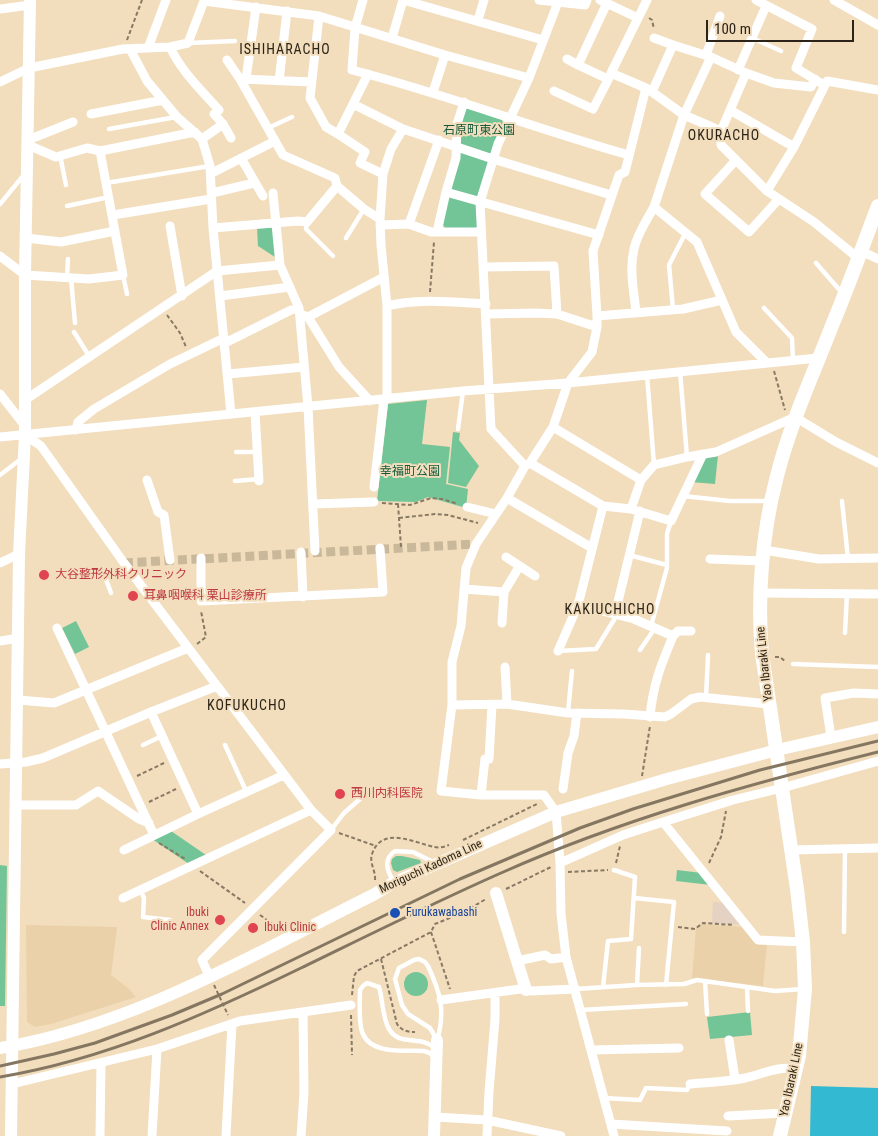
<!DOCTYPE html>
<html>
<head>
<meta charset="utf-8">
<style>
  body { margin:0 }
  #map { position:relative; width:878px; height:1136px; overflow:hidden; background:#f2ddbc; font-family:"Roboto Condensed",sans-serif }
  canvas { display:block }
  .scale { position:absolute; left:706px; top:20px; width:148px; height:22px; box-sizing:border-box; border:2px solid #2c2418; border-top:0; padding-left:6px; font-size:15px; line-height:18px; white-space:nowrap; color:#2c2418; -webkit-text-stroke:4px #f2ddbc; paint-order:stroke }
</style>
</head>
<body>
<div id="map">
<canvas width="878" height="1136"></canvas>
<div class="scale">100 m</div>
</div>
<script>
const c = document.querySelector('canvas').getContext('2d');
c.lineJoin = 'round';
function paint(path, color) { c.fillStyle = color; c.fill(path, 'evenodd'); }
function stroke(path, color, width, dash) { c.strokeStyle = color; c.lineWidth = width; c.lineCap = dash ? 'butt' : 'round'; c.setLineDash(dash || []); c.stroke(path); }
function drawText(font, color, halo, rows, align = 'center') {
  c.font = font + ' "Roboto Condensed","Noto Sans JP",sans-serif'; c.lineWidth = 4; c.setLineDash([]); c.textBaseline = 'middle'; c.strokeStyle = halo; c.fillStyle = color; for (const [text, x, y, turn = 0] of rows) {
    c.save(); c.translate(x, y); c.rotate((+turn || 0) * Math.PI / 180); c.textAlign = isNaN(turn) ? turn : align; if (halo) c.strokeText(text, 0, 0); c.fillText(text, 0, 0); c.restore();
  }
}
paint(new Path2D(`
  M700 924 746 927 767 943 763 986 692 978 696 928Z
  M26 925 117 927 111 975 128 988 136 997 51 1024 35 1027 27 1022Z`), '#ead1a9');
paint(new Path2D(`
  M713 902 725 903 744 925 712 923Z`), '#e6d2c3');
paint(new Path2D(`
  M465 108H469L501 117 503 123 491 153 478 226 475 229H446L443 225 460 125Z
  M270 227 274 229 278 259 258 246 257 228Z
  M427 400 422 444 450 447 446 484 468 489 466 508 428 497 416 502 377 501 388 404Z
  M453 432 460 433 459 440 479 466 466 487 448 483Z
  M704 455H718L715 484 691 482Z
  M76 621 89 647 75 654 62 628Z
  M171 831 206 855 189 864 152 839Z
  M396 856H402L420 860 421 863 397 872 393 870 391 863 392 859Z
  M0 865 7 866 5 1006H0Z
  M677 870 702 873 711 885 676 881Z
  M404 984a12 12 0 1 1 24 0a12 12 0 1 1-24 0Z
  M750 1012 752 1035 710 1039 707 1017Z`), '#73c598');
paint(new Path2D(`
  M811 1086 878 1088V1136H810Z`), '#33b9d1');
stroke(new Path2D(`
  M124 563 476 544`), '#cab89b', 9, [9, 4.5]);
stroke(new Path2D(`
  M649 18 652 20 654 29
  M127 40 142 0
  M430 292 434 242
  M167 315 180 333 186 347
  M774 371 785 410
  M382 503 410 505 431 498 442 499 458 504
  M398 504 401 547
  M399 518 435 514 448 515 478 523
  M197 644 206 637 201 611
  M775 657H780L786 662
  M137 776 164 763
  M642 776 650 726
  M149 802 176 789
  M339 833 376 846
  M463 840 537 804
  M159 843 185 859
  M616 863 620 846
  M709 863 721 837 726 811
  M200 871 245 903
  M568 872 608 870
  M375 880C376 871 369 863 372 854 382 825 415 843 434 847 439 848 444 847 449 845
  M506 889 551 867
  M260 915 277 927 280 931
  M678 927 695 929 703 923 734 925
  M431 932 450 989
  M381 959 397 1024C402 1031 408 1032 415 1032
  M214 985 228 1015
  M352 995 354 976 357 971 431 932 435 924 462 913 486 899
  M351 1015 352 1055`), '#877964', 2, [4, 2.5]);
stroke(new Path2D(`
  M752 38 781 51
  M188 43 235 41
  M268 128 292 117
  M109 129 176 117
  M60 155 66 185
  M106 183 210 166
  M0 204 23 176
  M67 206 109 197
  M307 222 306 229 333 256
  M346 238 364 209
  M816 263 843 294
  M123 275 127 294
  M67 277 68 259
  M71 278 75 323
  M764 308 792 338 793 360
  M673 309 669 265 686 232
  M74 332 89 356
  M680 371 687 457
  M647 375 654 465
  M458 429 463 391
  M236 452H257
  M0 475 21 459
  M235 481 259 479
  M683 496 730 501H769
  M842 501 848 559
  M629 555 667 565
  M111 593 104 574 128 568
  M651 626 667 568V534L671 521
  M845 633 847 594
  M640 650 655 628
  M558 651 596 649 617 615
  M793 664 878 667
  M706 698 708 655
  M568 712 572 671
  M143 745 162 736
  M225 745 246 791
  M331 830 344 813 360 799
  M393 881C387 870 383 859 395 851L413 852 435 863
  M140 889 144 898 143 917 170 920
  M634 898 674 902 666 985
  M844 932 845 849
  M419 959 425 962 428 966C440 992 446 1011 437 1040L430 1028 408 1014 402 1005 395 979 399 968 414 960Z
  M705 981 707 1014
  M637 985 639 948
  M603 987 608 941 631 939 635 877 614 870
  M747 987 748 1011
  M576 989 636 985 684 984 697 980 775 991 803 989
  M581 1010 686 1004
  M433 1057 430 1053 424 1051C406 1050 372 1055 363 1034 358 1024 360 1001 360 990L363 986 367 983 379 987C383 1000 382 1017 389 1029 399 1047 422 1035 434 1048
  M604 1098 640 1100 646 1088 687 1090 690 1084`), '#fff', 4.5);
stroke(new Path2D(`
  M363 0 355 28 352 70C446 94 536 129 629 155
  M403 0 543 40
  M539 0 585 5 587 0
  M600 0 638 18
  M756 0 812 29 796 68 824 85
  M834 0 878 25
  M607 3 578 65 608 79
  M0 9 30 5
  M319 16 310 98 326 127 338 134
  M478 20 484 0
  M392 38 403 0
  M654 38 673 45
  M170 47C181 71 201 90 219 110L214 114 223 124 231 138
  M148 48 166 0
  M130 49 147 81 177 117 202 139 210 166 213 228 231 414
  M706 55 720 16
  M711 57 684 115 654 207 697 242 736 332 766 362
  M567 59 578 65
  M227 60 240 79 283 155 335 178 337 186 364 209 380 219 381 245 387 306V399
  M738 70 766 6
  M746 73 774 83 811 87 815 79
  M368 74 338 134 365 152 360 163 383 174 380 219
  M241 79 312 82
  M246 79 256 7
  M279 81 287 11
  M0 82 29 68 123 49 170 47 188 43 204 1 319 16 445 55 529 78
  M648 89 684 115 721 131
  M554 91 593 109 610 76
  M433 92 445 55
  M652 92 673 45 711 57 746 73 721 131V145L767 191 814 222 858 258
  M353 104 403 129 391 149 383 174
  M730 110 794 147
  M91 114 163 100
  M403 129 493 159 611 195
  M202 139 223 124
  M28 140 73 122
  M28 145 56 157 87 148 100 151 195 132
  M241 158 263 196
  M736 160 705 194 749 232 778 200
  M212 173 275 141
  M767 191 794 147 827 81 878 90
  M446 192 456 158 457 124 464 102
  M212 193 254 183
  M273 193 280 265 299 308 308 407 315 551
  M113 215 211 199
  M409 224 439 140
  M380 225 409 224 431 232H481
  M170 226 182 296
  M213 228 298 221 307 222 337 186
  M437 232 446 192 599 235
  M26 238 61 242 115 231
  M861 251 878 259
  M0 256 25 275 89 279 123 275 100 151
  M484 267 554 266 557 314
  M220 296 290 287
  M387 306C420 298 452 302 486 304
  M636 312C634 292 629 269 634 249 637 234 647 220 654 207
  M300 314 308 317 339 367 370 401
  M487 314 535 313 557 314 597 327
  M597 316 683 309 722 300
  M308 317 384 277
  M225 343 291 310 299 308
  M228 374 304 367
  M0 394 25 426
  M25 400 217 271 280 265
  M255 412 259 481
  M553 427 641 480
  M76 430 78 422 94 409 170 364 224 338
  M25 435 41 446 124 563 311 810 331 830 202 960 209 976
  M0 437 463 391 568 383 818 358
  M530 463 603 506 631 509 641 480 654 465 687 457 716 452 795 417 836 442 878 463
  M525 466 491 429 480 202 498 144 529 78 558 2
  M147 480 158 512 164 515 170 560
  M374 487 384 399
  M507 498 592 548
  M313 504 374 502
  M603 506 578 605 634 619 673 636
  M467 507 496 514
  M631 509 671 521 703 454
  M764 550 819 559 878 558
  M301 552 303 597
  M506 557 535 576
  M201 558V601L383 592 380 548
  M710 559 763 561
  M0 563 19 554
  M464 589 504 592
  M761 593 878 594
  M615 614 640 511
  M502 623 504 592 519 567
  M57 628 154 835
  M0 641 13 639
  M558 651 578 605
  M505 667 507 704
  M18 700 54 703 188 648
  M452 705 507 704 568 713 624 714 665 717 671 714 691 699 700 697 769 704
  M151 712 198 814
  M650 717C653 684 661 665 673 636L678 631H691
  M831 737 825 698 854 693 878 694
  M0 764 26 762 43 758 151 712 217 686
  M563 789 568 753 574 736 577 713
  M481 795 485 759H489L492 705
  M17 805H76L98 791 139 819 149 823
  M663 822 733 800 782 788 878 761
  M124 850 198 814 284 775
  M791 850 878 848
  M560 863 623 835 663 822 758 940 803 942
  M123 898 311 810
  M517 961 545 955 551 959 566 957
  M441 1000 520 989 531 991 576 989
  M729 1040 735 1079
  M592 1050 679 1048
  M12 1084 157 1049 240 1021 351 1005
  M690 1084C708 1082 728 1082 745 1078 763 1074 777 1066 795 1069
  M728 1116 785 1113
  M435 1117 487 1120 561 1136
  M611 1124 727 1131
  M100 1136 101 1063
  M152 1136 157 1049
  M226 1136 232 1024
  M301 1136 304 1093 303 1012
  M487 1136 489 1092 495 1019V993
  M614 1136 566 957 561 914 560 863 556 812 544 795H481L441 791 452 705V662L461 626 466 568 476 544 507 498 525 466 530 463 553 427 568 383 592 352 597 327V316L593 251 619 175 625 172 646 88 611 73 647 0`), '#fff', 9);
stroke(new Path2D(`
  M496 893 526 990
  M0 1048C132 1026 254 954 373 895L393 883 556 812 667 779 777 750 878 727
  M11 1136 19 554 25 435V275L30 0
  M434 1136 437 1040`), '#fff', 12);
stroke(new Path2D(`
  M780 1136 799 1056 805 989 803 942 797 889 762 654C757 599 762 534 776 480 789 426 813 375 833 323 849 285 863 245 878 206`), '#fff', 14);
stroke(new Path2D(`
  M0 1066 54 1054 95 1043 172 1015 222 994 460 879 580 828 633 809 760 770 878 741
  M0 1077C107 1059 204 1015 301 968 367 936 433 903 501 873 622 819 750 784 878 752`), '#847661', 3);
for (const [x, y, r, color] of [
  [44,575,6,"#e0444e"],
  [133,596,6,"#e0444e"],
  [340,794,6,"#e0444e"],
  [395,913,6,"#1a4fb4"],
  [220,920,6,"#e0444e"],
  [253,928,6,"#e0444e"]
]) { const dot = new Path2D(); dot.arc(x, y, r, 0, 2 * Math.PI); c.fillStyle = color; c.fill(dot); stroke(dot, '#f2ddbc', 2); }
drawText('12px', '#125a3a', '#f2ddbc', [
  ["石原町東公園",479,131],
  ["幸福町公園",410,472]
]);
drawText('12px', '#be3a42', '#f2ddbc', [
  ["大谷整形外科クリニック",55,575],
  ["耳鼻咽喉科 栗山診療所",144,596],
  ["西川内科医院",351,794],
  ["Ibuki",209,913,"right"],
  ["Clinic Annex",209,927,"right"],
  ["Ibuki Clinic",264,928]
], 'left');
drawText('12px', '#2c2418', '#f2ddbc', [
  ["Yao Ibaraki Line",765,664,-96],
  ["Moriguchi Kadoma Line",431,867,-25],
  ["Yao Ibaraki Line",792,1080,-78]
]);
drawText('12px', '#164399', '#f2ddbc', [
  ["Furukawabashi",406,913]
], 'left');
c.letterSpacing = '1px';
drawText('14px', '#2c2418', '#f2ddbc', [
  ["ISHIHARACHO",285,50],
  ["OKURACHO",724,136],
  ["KAKIUCHICHO",610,610],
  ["KOFUKUCHO",247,706]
]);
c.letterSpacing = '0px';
</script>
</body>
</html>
